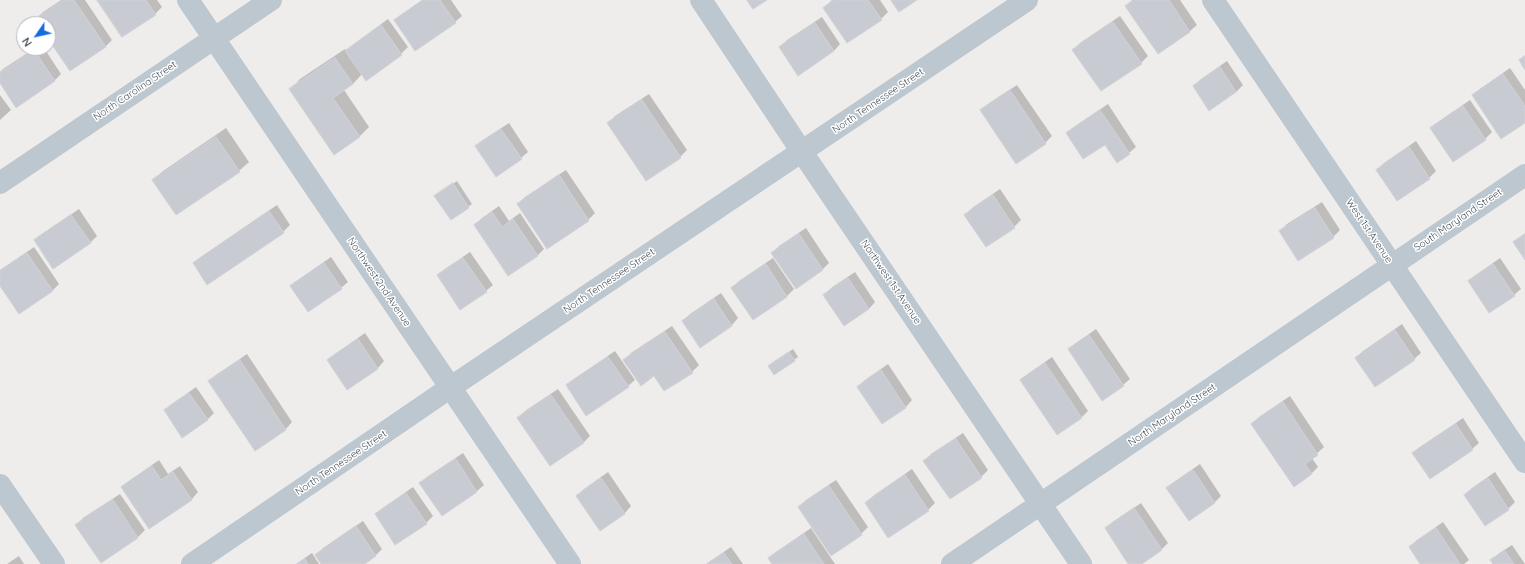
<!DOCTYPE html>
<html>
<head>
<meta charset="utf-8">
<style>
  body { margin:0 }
  #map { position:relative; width:1525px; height:564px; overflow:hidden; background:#efecec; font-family:Quicksand,sans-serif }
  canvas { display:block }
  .north { position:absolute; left:16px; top:16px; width:40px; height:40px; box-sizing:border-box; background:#fff; border:1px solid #b4b9bd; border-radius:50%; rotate:236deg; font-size:11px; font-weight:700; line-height:16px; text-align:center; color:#444f5a }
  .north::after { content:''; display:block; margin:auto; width:14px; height:18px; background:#146ae1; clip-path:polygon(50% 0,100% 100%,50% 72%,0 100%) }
</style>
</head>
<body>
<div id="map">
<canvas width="1525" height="564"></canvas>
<div class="north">N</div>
</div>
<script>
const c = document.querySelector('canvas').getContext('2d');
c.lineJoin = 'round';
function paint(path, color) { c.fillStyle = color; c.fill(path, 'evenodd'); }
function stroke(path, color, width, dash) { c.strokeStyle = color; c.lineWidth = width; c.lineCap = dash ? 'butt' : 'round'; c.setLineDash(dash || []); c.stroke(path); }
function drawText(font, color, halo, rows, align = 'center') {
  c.font = font + ' Quicksand,sans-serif'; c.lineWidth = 3; c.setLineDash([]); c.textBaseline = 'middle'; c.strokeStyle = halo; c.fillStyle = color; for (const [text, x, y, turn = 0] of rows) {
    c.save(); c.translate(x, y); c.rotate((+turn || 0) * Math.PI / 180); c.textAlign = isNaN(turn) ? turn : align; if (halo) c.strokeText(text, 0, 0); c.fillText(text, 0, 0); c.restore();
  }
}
paint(new Path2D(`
  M61 0H85L112 40 105 47 48 37V24H39L36 19 43 12Z
  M98 0H157L162 7 155 14 123 36Z
  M422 0H451L462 16 455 22 395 20 402 14Z
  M832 0H880L888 12 881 19 824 8Z
  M1132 0H1180L1197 25 1190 31 1158 53 1127 6Z
  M1120 16 1148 56 1141 63 1074 50 1080 43Z
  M822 17 840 44 834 51 780 47 787 40Z
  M388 19 408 47 401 54 366 79 362 74 353 84 344 90 369 127 359 137 291 89 300 79 345 49 347 51 353 45Z
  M35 48H44L61 74 54 81 0 82V72L3 69Z
  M1227 61 1243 85 1236 92 1210 109 1194 86 1201 79Z
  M1510 68 1525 90V122L1473 96 1480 89Z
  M1017 85 1052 136 1045 143 982 111 988 104Z
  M649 94 687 150 680 157 609 123 615 116Z
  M0 95 11 110 0 120Z
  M1470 100 1492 132 1485 139 1431 128 1438 122Z
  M1108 104 1136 147 1129 153 1105 143 1067 134 1074 127Z
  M509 123 528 152 521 158 477 146 483 140Z
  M226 128 249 162 239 171 153 180 163 171Z
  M1416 141 1436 171 1429 178 1397 200 1377 170 1384 163Z
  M566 170 595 213 588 220 548 248 518 204 525 197Z
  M457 181 472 204 451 219 439 193Z
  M1000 189 1021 220 1014 227 986 246 966 215 972 208Z
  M1322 202 1340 230 1333 237 1299 259 1280 231 1287 224Z
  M277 205 290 225 283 232 194 263 201 257Z
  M499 206 509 221 520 213 544 249 537 256 475 225 482 218Z
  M79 209 97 236 90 243 35 240 42 234Z
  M806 228 829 263 823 269 773 253 779 246Z
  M34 247 59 284 52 291 0 284V270Z
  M470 252 493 285 486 291 438 276 445 269Z
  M331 257 348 282 341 288 291 286 298 280Z
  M773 258 794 289 787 296 753 319 732 288 739 281Z
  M1500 258 1521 289 1514 295 1469 281 1476 275Z
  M855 272 875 302 869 309 825 295 831 288Z
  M721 293 738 318 732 325 700 346 683 321 690 314Z
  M1402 324 1421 353 1414 359 1356 358 1363 351Z
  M672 326 699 365 692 372 654 375 625 360 631 353Z
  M1096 329 1130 379 1123 385 1069 350 1076 343Z
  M365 333 384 361 378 368 347 389 328 360 335 354Z
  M793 349 798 357 775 373 770 366Z
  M615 351 635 380 628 386 567 385 574 379Z
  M247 354 292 422 286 429 255 449 210 382 216 375Z
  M1052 357 1088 411 1081 418 1021 380 1028 374Z
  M888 364 912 400 906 407 882 423 858 387 865 380Z
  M196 387 214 413 207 420 165 411 172 404Z
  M558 389 590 436 583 443 519 418 525 411Z
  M1290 396 1324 447 1312 458 1318 467 1311 474 1252 424 1259 417Z
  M1463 418 1479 443 1472 449 1414 453 1420 447Z
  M963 433 988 470 981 477 925 461 931 454Z
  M463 453 484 485 477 491 442 515 421 483 427 477Z
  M159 460 168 474 180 466 198 492 192 499 149 528 122 487 129 481Z
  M1200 464 1221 496 1214 503 1168 488 1174 482Z
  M912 469 935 503 928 510 889 537 866 503 873 496Z
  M608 472 631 506 625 513 600 530 577 496 584 489Z
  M1495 472 1515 502 1508 509 1465 495 1472 488Z
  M836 480 868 527 861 534 799 507 806 500Z
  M413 487 433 516 426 523 376 514 383 508Z
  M120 494 145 530 138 537 101 562 77 525 83 518Z
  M1141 503 1168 543 1162 549 1140 564H1130L1106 529 1113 522Z
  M363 521 382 549 376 555 363 564H322L316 555 323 548Z
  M1443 522 1469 560 1464 564H1422L1410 547 1417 540Z
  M811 528 835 564H773L769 559 776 552Z
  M1512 545 1525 564H1494L1492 560 1498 554Z
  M731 547 743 564H706Z
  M312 553 319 564H296Z
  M19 556 24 564H7Z`), '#0003');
const building = new Path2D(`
  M63 0H74L106 47 70 71 48 39V24H38L35 19Z
  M97 0H146L156 15 122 37Z
  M424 0H440L456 23 415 51 394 20Z
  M747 0H767L753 9Z
  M834 0H868L882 20 847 43 823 8Z
  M891 0H917L899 12Z
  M1134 0H1169L1190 32 1158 54 1125 6Z
  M1113 22 1142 64 1101 91 1072 50Z
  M815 23 834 51 798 76 779 47Z
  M381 25 402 55 366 81 345 51Z
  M34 50 55 81 16 108 0 83V73Z
  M1525 56V70L1519 60Z
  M335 58 353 84 333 98 360 137 334 155 289 89Z
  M1220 67 1236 92 1209 111 1193 86Z
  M1503 74 1525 106V123L1501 139 1472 95Z
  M1010 90 1046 144 1016 164 980 110Z
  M642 100 681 158 646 181 607 123Z
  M1463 106 1486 140 1453 162 1430 128Z
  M1100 110 1130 154 1117 163 1105 145 1083 159 1066 133Z
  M501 129 522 159 496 177 475 146Z
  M216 137 240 172 176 215 152 180Z
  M1409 147 1430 179 1397 201 1376 170Z
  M559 175 589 221 547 249 517 204Z
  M453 183 469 208 451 220 434 196Z
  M993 195 1015 228 986 247 964 215Z
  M1315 208 1334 238 1298 261 1279 231Z
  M269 211 284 233 207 285 193 263Z
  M492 212 502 227 513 219 538 256 508 276 474 225Z
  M71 215 91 243 53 269 34 240Z
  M799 234 823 270 796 289 771 253Z
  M1525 234V260L1513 242Z
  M27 253 53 291 19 314 0 286V271Z
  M463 258 487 292 460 310 437 275Z
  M324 263 342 289 308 312 290 286Z
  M766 264 787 297 753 320 731 288Z
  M1493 264 1515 296 1489 313 1468 281Z
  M848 278 869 309 844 326 823 295Z
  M714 299 732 326 700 348 682 321Z
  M1395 330 1415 360 1375 387 1355 358Z
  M665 332 693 373 664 391 654 376 641 386 623 360Z
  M1089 335 1124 386 1102 401 1068 349Z
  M358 339 378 369 347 390 327 360Z
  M789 352 795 361 774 375 768 366Z
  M608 357 629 387 586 416 566 385Z
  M240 360 286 430 255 451 208 381Z
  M1045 363 1082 418 1057 435 1020 380Z
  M881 370 906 408 882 424 857 387Z
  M189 393 208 420 182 438 164 410Z
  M551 395 584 443 550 466 517 418Z
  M1283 402 1318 455 1305 464 1312 474 1294 487 1251 424Z
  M1456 424 1473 450 1430 479 1412 453Z
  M956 439 982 478 950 499 923 461Z
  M456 459 477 492 442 516 419 483Z
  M152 466 161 480 173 472 192 500 149 529 121 487Z
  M1193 470 1215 503 1189 521 1166 488Z
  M905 475 929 511 888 538 865 503Z
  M601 478 625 514 600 531 576 496Z
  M1488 478 1509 510 1485 526 1464 495Z
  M829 486 862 535 831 556 798 507Z
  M406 493 427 524 395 545 375 514Z
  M113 500 138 538 101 563 75 525Z
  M1134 508 1162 550 1142 564H1128L1105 528Z
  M356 526 376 556 365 564H321L315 555Z
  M1436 528 1460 564H1420L1409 547Z
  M804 534 824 564H772L768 558Z
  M1505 551 1514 564H1493L1490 560Z
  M724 553 732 564H708Z
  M305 559 308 564H297Z`);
paint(building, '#c9cbd2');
stroke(building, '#d0d2d8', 1);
stroke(new Path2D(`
  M188 0 570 564
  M701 0 802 152 1081 564
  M1213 0 1525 462
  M0 183 271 0
  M192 564 451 387 1027 0`), '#bcc7cf', 22);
stroke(new Path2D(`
  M0 485 54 564
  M952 564 1525 175`), '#bcc7cf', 22);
drawText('10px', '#444f5a', '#fff', [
  ["North Carolina Street",135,91,-34],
  ["North Tennessee Street",878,101,-34],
  ["South Maryland Street",1458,220,-34],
  ["West 1st Avenue",1369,231,56],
  ["North Tennessee Street",609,281,-34],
  ["Northwest 2nd Avenue",379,282,56],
  ["Northwest 1st Avenue",891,282,56],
  ["North Maryland Street",1172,415,-34],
  ["North Tennessee Street",341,463,-34]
]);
</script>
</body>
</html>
